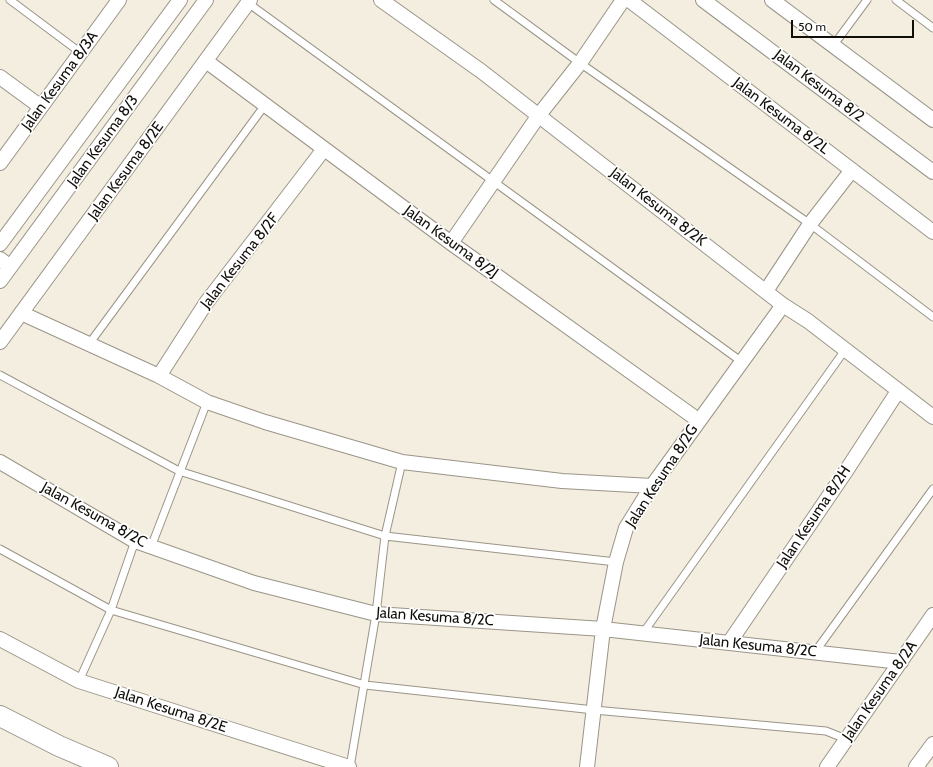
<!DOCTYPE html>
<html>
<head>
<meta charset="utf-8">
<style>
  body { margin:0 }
  #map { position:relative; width:933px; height:767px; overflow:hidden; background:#f4eee0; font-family:Cabin,sans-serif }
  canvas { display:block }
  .scale { position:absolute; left:791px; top:20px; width:123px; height:18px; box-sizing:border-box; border:2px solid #100e09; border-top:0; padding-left:5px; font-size:12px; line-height:14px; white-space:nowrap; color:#100e09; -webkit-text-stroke:3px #fff; paint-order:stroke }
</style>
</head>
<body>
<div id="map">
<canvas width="933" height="767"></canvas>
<div class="scale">50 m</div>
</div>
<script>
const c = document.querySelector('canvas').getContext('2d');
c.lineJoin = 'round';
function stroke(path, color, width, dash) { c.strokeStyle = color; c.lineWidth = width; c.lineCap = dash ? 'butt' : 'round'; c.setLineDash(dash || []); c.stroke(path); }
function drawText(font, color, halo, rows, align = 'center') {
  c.font = font + ' Cabin,sans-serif'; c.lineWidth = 3.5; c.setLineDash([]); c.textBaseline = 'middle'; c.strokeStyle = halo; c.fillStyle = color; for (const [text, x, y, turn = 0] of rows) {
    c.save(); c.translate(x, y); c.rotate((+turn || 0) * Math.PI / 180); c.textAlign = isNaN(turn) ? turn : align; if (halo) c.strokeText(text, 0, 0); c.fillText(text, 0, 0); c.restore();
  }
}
const lane = new Path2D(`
  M10 0 81 53
  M494 0 580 63 810 224 933 317
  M896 0 933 28
  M248 3 742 362
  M833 46 867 0
  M89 344 265 105
  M0 375 179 471 385 536 616 562
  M151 547 207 402
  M0 549 111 610 365 685 594 710 826 731 846 739
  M643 633 845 350
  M815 652 933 489
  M79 681 111 610 135 541
  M350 767 376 614 385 536 402 462`);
const street = new Path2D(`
  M381 0 481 71 783 305 808 321 933 417
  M629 0 933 232
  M703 0 933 172
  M772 0 933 120
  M206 61 451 243 698 420
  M0 77 41 107
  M0 163 119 0
  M451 243 539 115 580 63 623 0
  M0 244 180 0
  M0 259 10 267
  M0 281 206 0
  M766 291 810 224 852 170
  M21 313 159 376 207 402 265 422 402 462 562 481 652 486
  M0 342 250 0
  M159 376 206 303 324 149
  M0 462 135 541 254 583 376 614 603 629 901 662
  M0 639 79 681 349 767
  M729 643 846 471 898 391
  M587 767 603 629 616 562 626 528 652 486 783 305
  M827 767 933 615
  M916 767 933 744`);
const secondary = new Path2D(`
  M0 716 59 746 108 767`);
stroke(lane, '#9b9588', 9);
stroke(street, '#9b9588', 16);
stroke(secondary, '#9b9588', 22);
stroke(lane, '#fff', 7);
stroke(street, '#fff', 14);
stroke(secondary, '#fff', 20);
drawText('15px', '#100e09', '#fff', [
  ["Jalan Kesuma 8/3A",60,81,-54],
  ["Jalan Kesuma 8/2",819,86,37],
  ["Jalan Kesuma 8/2L",781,116,37],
  ["Jalan Kesuma 8/3",103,141,-54],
  ["Jalan Kesuma 8/2E",126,171,-54],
  ["Jalan Kesuma 8/2K",658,207,38],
  ["Jalan Kesuma 8/2J",451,242,36],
  ["Jalan Kesuma 8/2F",240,261,-52],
  ["Jalan Kesuma 8/2G",662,476,-57],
  ["Jalan Kesuma 8/2C",94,515,29],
  ["Jalan Kesuma 8/2H",814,517,-56],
  ["Jalan Kesuma 8/2C",435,617,4],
  ["Jalan Kesuma 8/2C",758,646,6],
  ["Jalan Kesuma 8/2A",880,691,-55],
  ["Jalan Kesuma 8/2E",171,710,18]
]);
</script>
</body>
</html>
